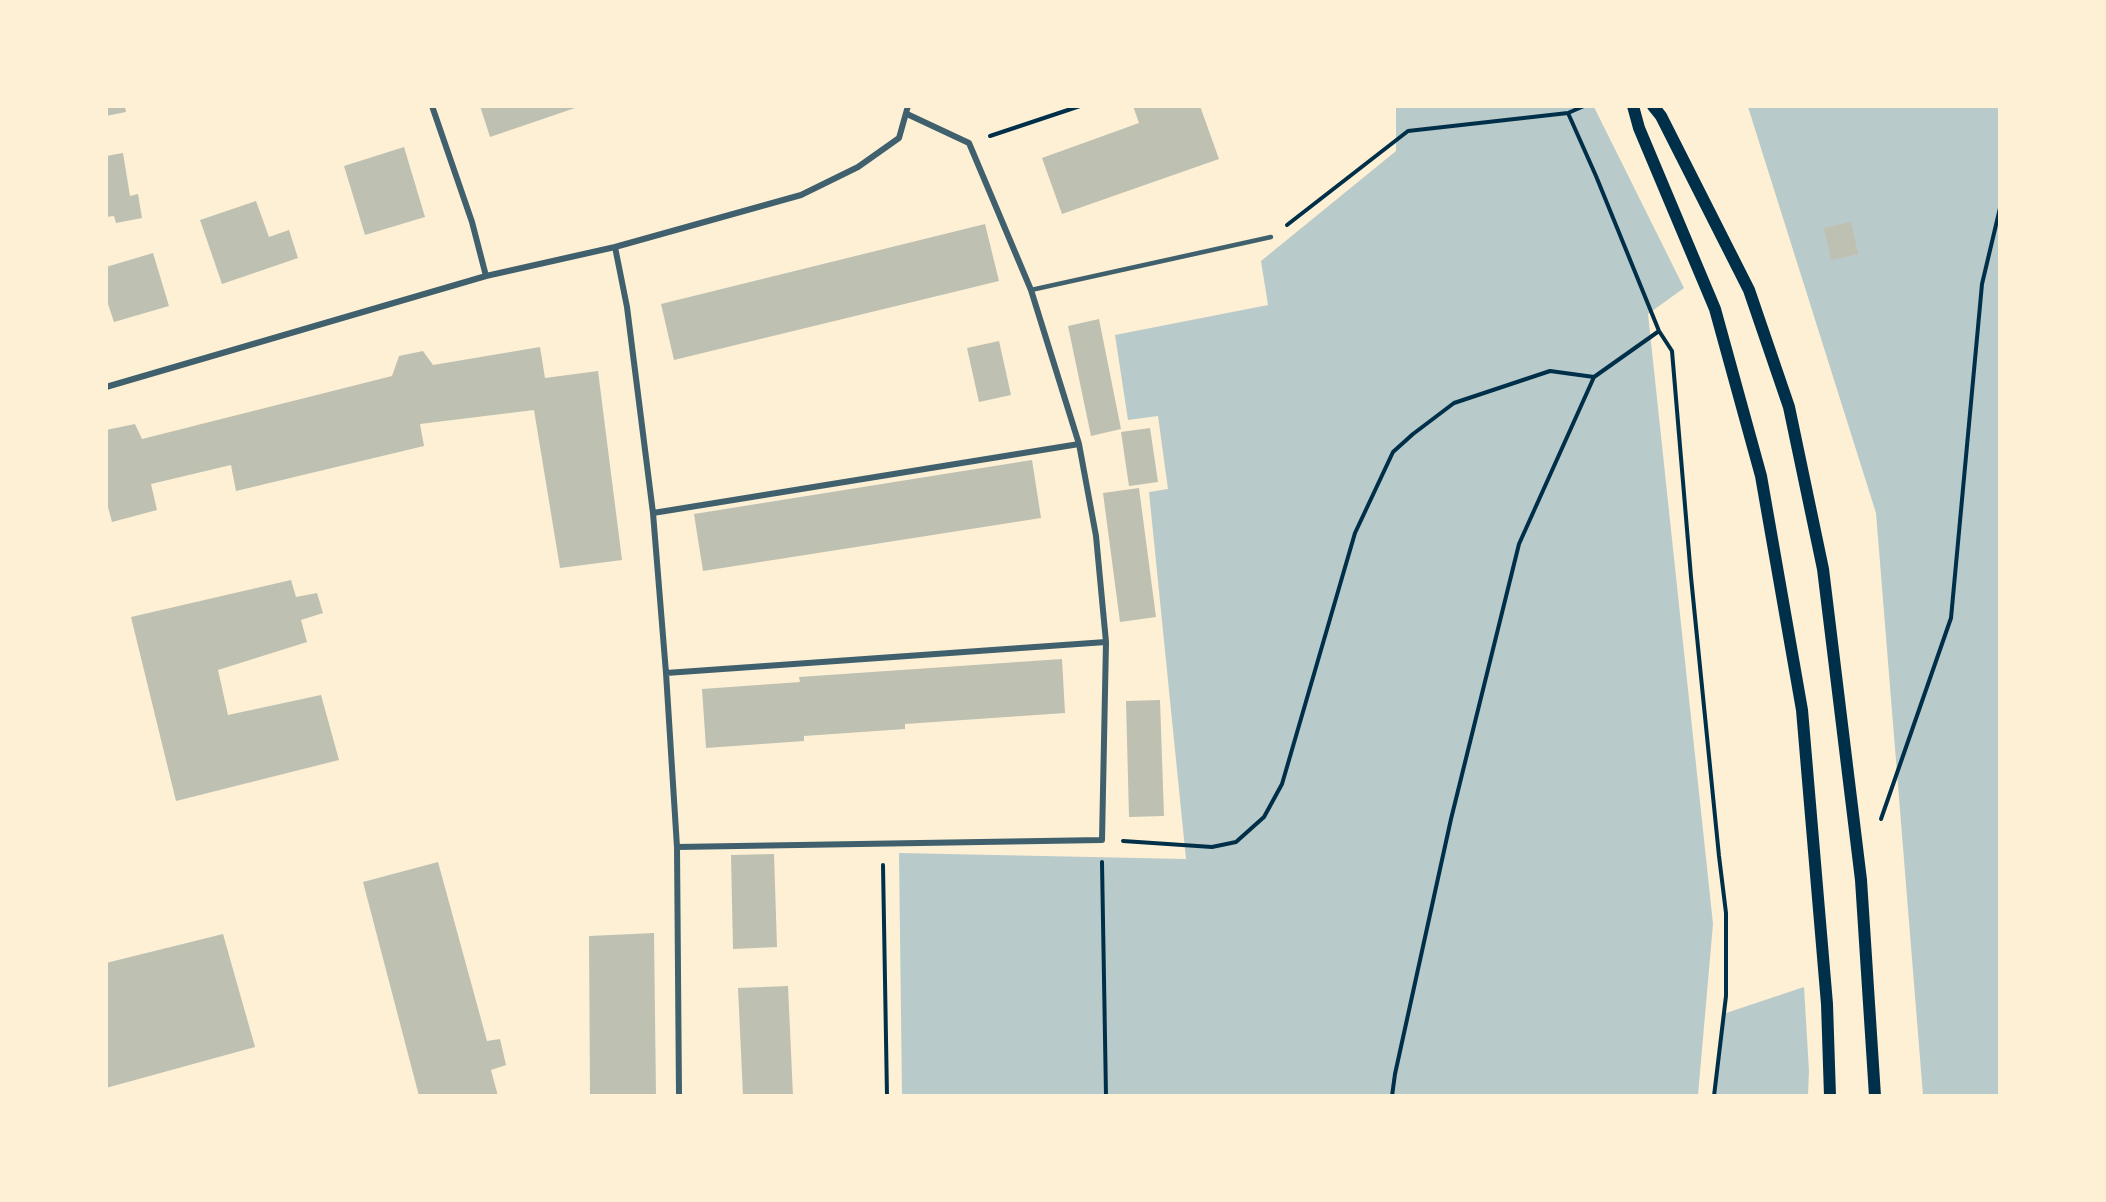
<!DOCTYPE html>
<html>
<head>
<meta charset="utf-8">
<style>
  body { margin:0 }
  #map { position:relative; width:2106px; height:1202px; overflow:hidden; background:#fdf0d5; font-family:"DejaVu Sans",sans-serif }
  canvas { display:block }
  .frame { position:absolute; inset:0; border:108px solid #fdf0d5; pointer-events:none }
</style>
</head>
<body>
<div id="map">
<canvas width="2106" height="1202"></canvas>
<div class="frame"></div>
</div>
<script>
const c = document.querySelector('canvas').getContext('2d');
c.lineJoin = 'round';
function paint(path, color) { c.fillStyle = color; c.fill(path, 'evenodd'); }
function stroke(path, color, width, dash) { c.strokeStyle = color; c.lineWidth = width; c.lineCap = dash ? 'butt' : 'round'; c.setLineDash(dash || []); c.stroke(path); }
paint(new Path2D(`
  M1396 107H1594L1684 288 1648 314 1713 924 1698 1095H902L899 853 1186 859 1149 492 1168 489 1158 416 1128 420 1115 335 1268 305 1261 261 1396 151Z
  M1748 107H1999V1095H1923L1876 513Z
  M1804 987 1809 1071 1808 1095 1713 1096 1723 1014Z`), '#b9caca');
paint(new Path2D(`
  M106 106H125L126 112 106 116Z
  M480 106H578V107L490 137Z
  M1133 106H1200L1219 159 1062 214 1042 158 1139 123Z
  M404 147 425 217 365 235 344 166Z
  M123 153 130 196 138 194 142 218 116 223 114 216 106 217V156Z
  M256 201 269 237 289 230 298 258 222 284 200 220Z
  M1851 222 1858 254 1831 260 1824 228Z
  M985 224 999 281 674 360 661 304Z
  M153 253 169 306 114 322 106 298V267Z
  M1099 319 1121 429 1091 436 1068 326Z
  M999 341 1011 395 979 402 967 348Z
  M540 347 545 378 598 371 622 560 560 568 534 410 420 424 424 446 236 491 231 465 151 484 157 510 112 522 106 500V430L135 424 142 439 392 376 399 356 423 351 433 365Z
  M1150 428 1158 482 1129 486 1121 432Z
  M1032 460 1041 518 703 571 694 514Z
  M1139 488 1156 617 1120 622 1103 493Z
  M291 580 296 597 317 593 323 613 301 620 307 642 218 670 228 715 321 695 339 760 176 801 131 617Z
  M1062 659 1065 713 905 724V729L804 736V741L706 748 702 689 800 682 799 677Z
  M1160 700 1164 816 1129 817 1126 701Z
  M774 854 777 947 733 949 731 855Z
  M438 862 487 1041 500 1039 506 1065 491 1070 498 1096H419L363 882Z
  M654 933 656 1096H590L589 936Z
  M223 934 255 1047 106 1088V963Z
  M788 986 793 1096H743L738 988Z`), '#bec0b2');
stroke(new Path2D(`
  M1584 106 1568 113 1596 176 1659 331 1672 351 1691 577 1719 856 1726 913V996L1714 1096
  M990 136 1080 106
  M1287 225 1408 131 1568 113
  M1594 377 1659 331
  M1881 819 1951 618 1982 284 2000 208
  M1123 841 1212 847 1236 842 1264 817 1282 784 1355 533 1393 452 1413 434 1454 403 1550 371 1594 377 1519 544 1451 819 1395 1074 1392 1096
  M1102 862 1106 1096
  M883 865 887 1096`), '#003049', 4);
stroke(new Path2D(`
  M1031 290 1271 237`), '#3f606c', 4.5);
stroke(new Path2D(`
  M432 106 472 222 486 276
  M615 247 627 307 653 513 666 673 677 847 679 1096
  M106 387 486 276 615 247 801 195 858 167 899 138 908 106
  M653 513 1079 444
  M666 673 1106 642
  M677 847 1102 840 1106 642 1096 536 1079 444 1031 290 969 143 907 114`), '#3f606c', 6);
stroke(new Path2D(`
  M1633 106 1639 128 1715 309 1761 476 1802 710 1827 1004 1830 1096
  M1653 106 1661 116 1749 290 1789 407 1823 569 1861 880 1875 1096`), '#003049', 12);
</script>
</body>
</html>
